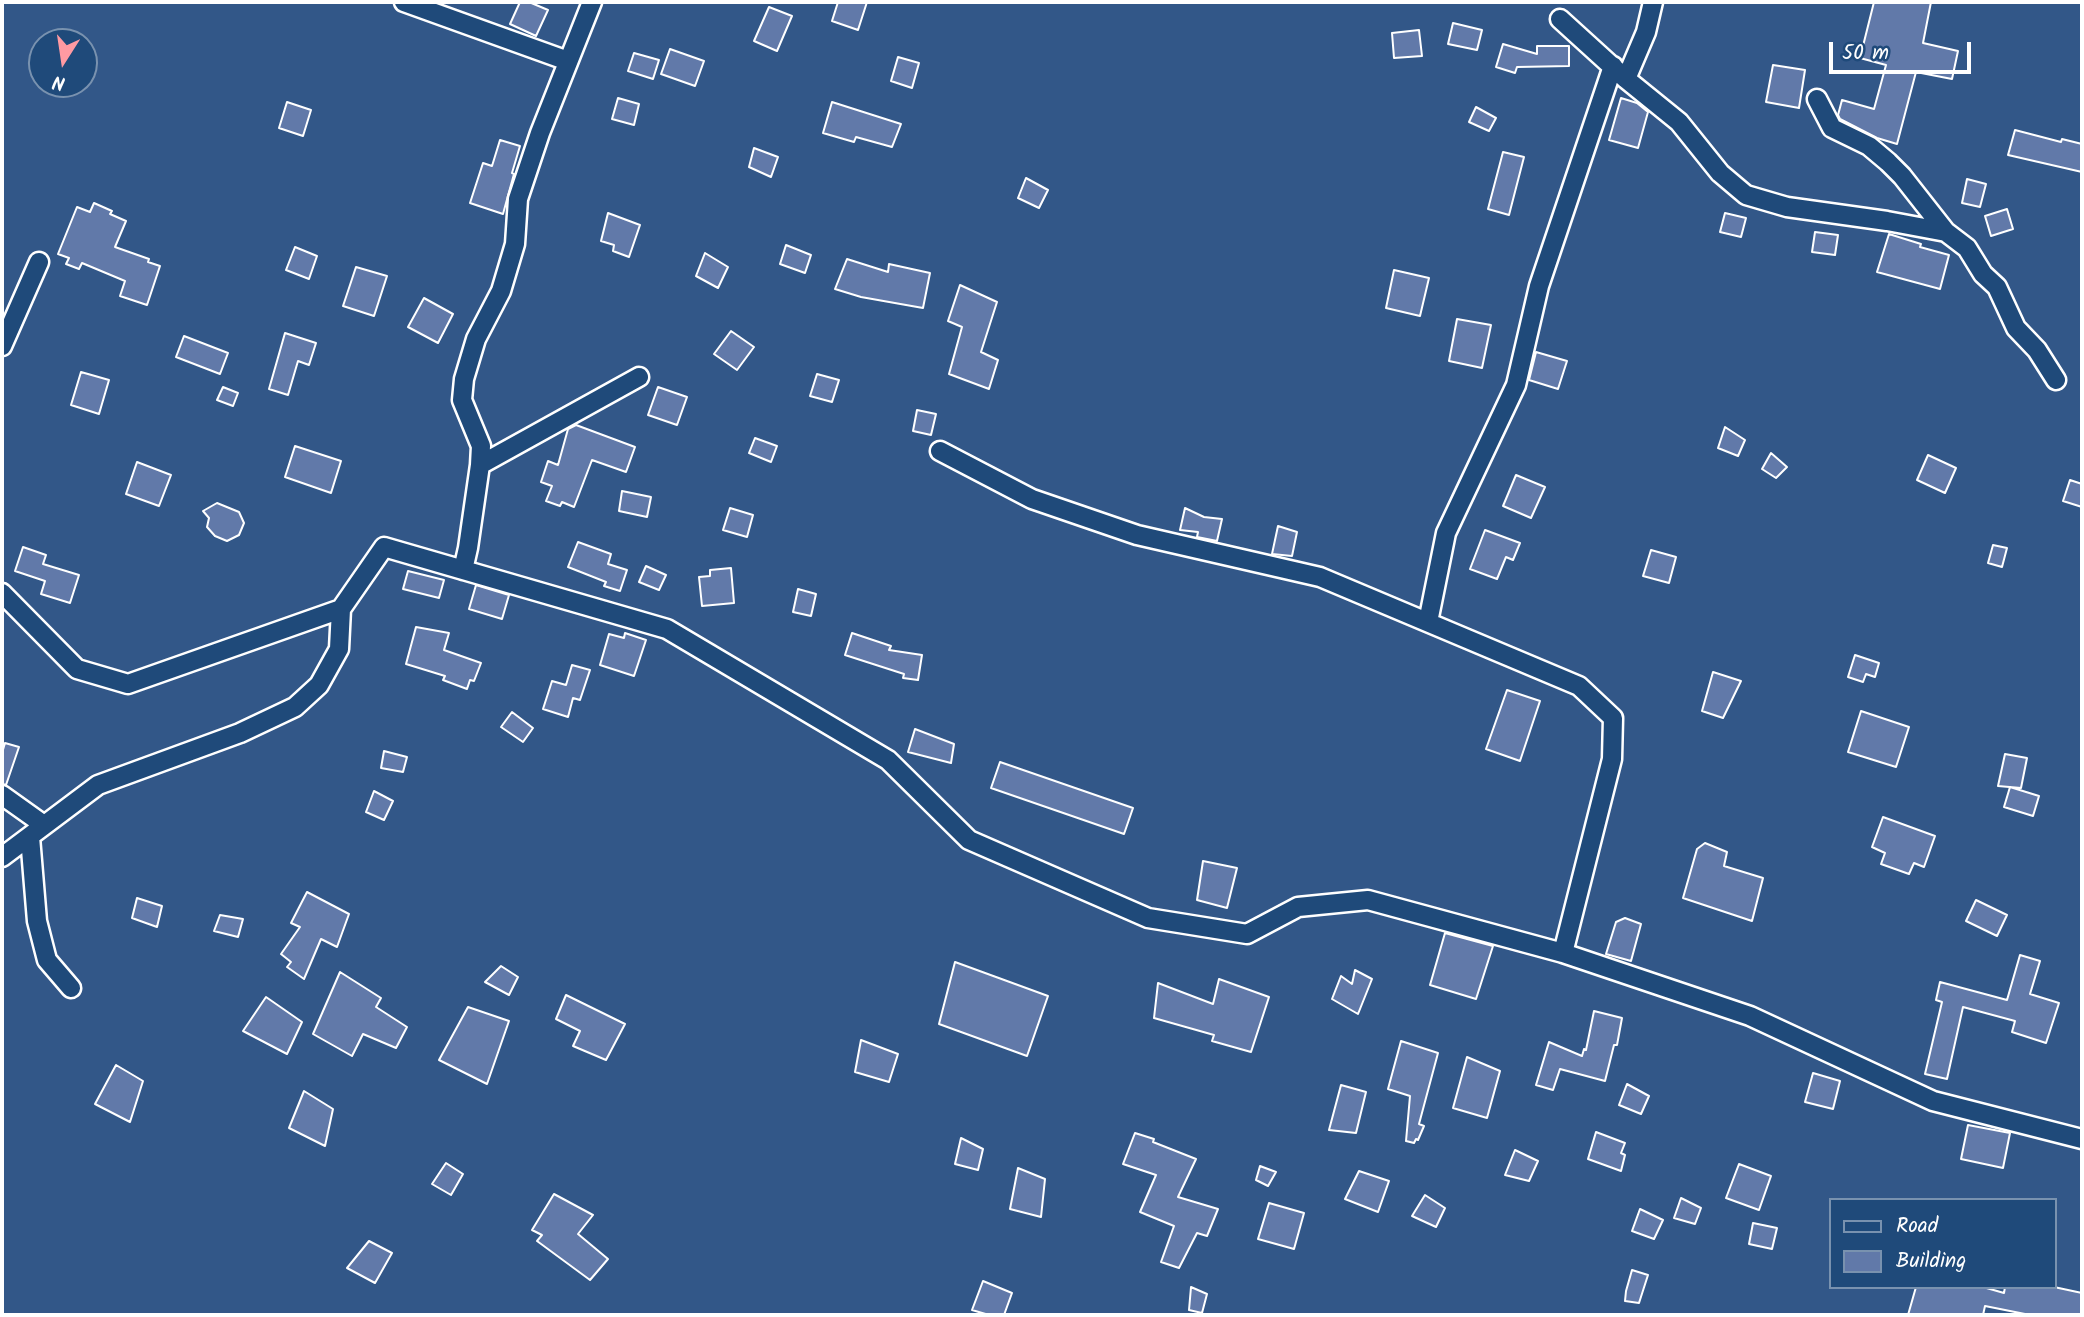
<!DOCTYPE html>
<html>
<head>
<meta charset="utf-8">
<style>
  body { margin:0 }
  #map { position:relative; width:2084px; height:1317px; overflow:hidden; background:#325788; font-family:Kalam,sans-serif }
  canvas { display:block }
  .frame { position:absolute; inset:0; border:4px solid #fff; pointer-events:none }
  .legend { position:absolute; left:1829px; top:1198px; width:228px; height:91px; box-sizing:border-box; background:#1f4a7a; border:2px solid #7992af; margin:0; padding:9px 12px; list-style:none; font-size:21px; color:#fff }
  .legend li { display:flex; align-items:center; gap:14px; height:35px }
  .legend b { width:35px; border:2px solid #7992af }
  .north { position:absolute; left:28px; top:28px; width:70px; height:70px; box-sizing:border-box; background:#1f4a7a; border:2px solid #7992af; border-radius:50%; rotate:192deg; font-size:19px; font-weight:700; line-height:28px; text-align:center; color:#fff }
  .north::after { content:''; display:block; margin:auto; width:24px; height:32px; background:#ff9aa2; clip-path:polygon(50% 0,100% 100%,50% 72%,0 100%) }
  .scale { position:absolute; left:1829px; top:42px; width:142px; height:32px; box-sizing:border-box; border:4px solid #fff; border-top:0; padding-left:9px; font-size:21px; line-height:24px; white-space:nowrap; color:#fff; -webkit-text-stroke:5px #1f4a7a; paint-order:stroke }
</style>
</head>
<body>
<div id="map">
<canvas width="2084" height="1317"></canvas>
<div class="frame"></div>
<ul class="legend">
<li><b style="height:9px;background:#1f4a7a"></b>Road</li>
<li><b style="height:19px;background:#6179a9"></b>Building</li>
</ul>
<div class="north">N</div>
<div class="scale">50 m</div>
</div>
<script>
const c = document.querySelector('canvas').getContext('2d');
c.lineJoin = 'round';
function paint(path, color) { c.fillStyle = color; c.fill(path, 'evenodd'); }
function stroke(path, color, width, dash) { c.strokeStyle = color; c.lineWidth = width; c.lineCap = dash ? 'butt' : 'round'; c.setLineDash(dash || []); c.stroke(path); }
const building = new Path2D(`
  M520 2H529L548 10 536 36 510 24Z
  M838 2H867L858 30 832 21Z
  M1874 2H1931L1923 43 1958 51 1952 79 1916 72 1897 144 1877 138 1840 119 1838 115 1842 100 1874 109 1886 65 1860 58Z
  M769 7 792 16 777 51 754 41Z
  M1453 23 1482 30 1477 50 1448 44Z
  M1419 30 1422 56 1394 58 1392 33Z
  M1503 44 1537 54V46H1569V66L1517 67 1515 73 1496 67Z
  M670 49 704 61 695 86 661 74Z
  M634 53 659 60 653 79 628 71Z
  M898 57 919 63 912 88 891 81Z
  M1773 65 1805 70 1799 108 1766 102Z
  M618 98 639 104 634 125 612 119Z
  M1621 98 1637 103 1648 112 1638 148 1609 140Z
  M287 102 311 110 303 136 279 128Z
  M832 102 901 124 892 147 856 137 854 142 823 133Z
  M1476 107 1496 118 1489 131 1469 122Z
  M2015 130 2061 142 2062 139 2082 144V172L2008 155Z
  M500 140 520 146 512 173 514 174 503 214 470 203 483 163 492 166Z
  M754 148 778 157 771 177 749 167Z
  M1503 152 1524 157 1509 215 1488 209Z
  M1026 178 1048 190 1039 208 1018 198Z
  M1967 179 1986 184 1980 207 1962 203Z
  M94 203 112 211 110 214 126 221 115 247 149 259 148 262 160 266 147 305 120 296 125 281 82 263 79 269 66 264 69 258 58 254 77 207 90 212Z
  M2007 209 2013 229 1991 236 1985 216Z
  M608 213 640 225 629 257 613 251 614 245 601 241Z
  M1725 213 1746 218 1741 237 1720 232Z
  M1815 232 1838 235 1835 255 1812 252Z
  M1889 234 1921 244 1920 247 1949 255 1940 289 1877 272Z
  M786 245 811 255 805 273 780 264Z
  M295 247 317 256 309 279 286 270Z
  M705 253 728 267 718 288 696 276Z
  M847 259 888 272 889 264 930 273 923 308 861 297 835 289Z
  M356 267 387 276 374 316 343 306Z
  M1394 270 1429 278 1420 316 1386 308Z
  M960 285 997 302 981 352 998 360 989 389 949 374 962 327 948 321Z
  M424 298 453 314 438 343 408 327Z
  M1457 319 1491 325 1482 368 1449 361Z
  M731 331 754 347 737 370 714 354Z
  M285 333 316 343 309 365 298 361 288 395 269 389Z
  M184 336 228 353 220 374 176 357Z
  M1536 352 1567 361 1558 389 1529 380Z
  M81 372 109 380 99 414 71 405Z
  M817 374 839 380 832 402 810 396Z
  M223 387 238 393 233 406 217 400Z
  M658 387 687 397 677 425 648 415Z
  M917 410 936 414 931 435 913 431Z
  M576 425 635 447 626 472 592 460 574 507 562 502 560 506 546 501 552 486 541 482 548 461 558 465 568 429Z
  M1725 427 1745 440 1738 456 1718 448Z
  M755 438 777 446 771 462 749 453Z
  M295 446 341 461 331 493 285 477Z
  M1771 453 1787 467 1776 478 1762 469Z
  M1928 455 1956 468 1945 493 1917 480Z
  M137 462 171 475 159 506 126 494Z
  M1516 475 1545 487 1531 518 1503 506Z
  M2070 480 2082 484V507L2063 501Z
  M622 491 651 497 647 517 619 511Z
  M217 503 239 512 244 523 239 535 227 541 215 536 207 527 209 518 203 511Z
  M730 508 753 515 747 537 723 530Z
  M1185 508 1204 517 1222 519 1217 541 1197 537 1198 532 1180 530Z
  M1278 526 1297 532 1292 556 1272 554Z
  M1485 530 1520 543 1513 560 1506 557 1497 579 1470 569Z
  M578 542 611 554 608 564 627 570 620 591 604 586 606 582 568 567Z
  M1993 545 2007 548 2002 567 1988 563Z
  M23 547 46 555 43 564 79 575 70 603 41 594 45 581 15 571Z
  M1651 550 1676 557 1669 583 1643 576Z
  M646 566 666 575 659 590 639 582Z
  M731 568 734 603 702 606 699 577 710 576V570Z
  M408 571 444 580 439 598 403 589Z
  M476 585 509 595 502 619 469 609Z
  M798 589 816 594 811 616 793 612Z
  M416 627 449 633 444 650 481 663 474 681 470 680 467 689 443 680 445 676 406 664Z
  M625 633 646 640 634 676 600 665 609 634 624 638Z
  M852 633 891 646 889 650 922 655 918 680 903 678 904 674 845 655Z
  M1855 655 1879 663 1875 677 1866 674 1863 682 1848 677Z
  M572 665 590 670 580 700 573 698 568 717 543 709 552 681 566 685Z
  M1713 672 1741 681 1723 718 1702 711Z
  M1507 690 1540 701 1520 761 1486 749Z
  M1861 711 1909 727 1896 767 1848 752Z
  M512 712 533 728 523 742 501 727Z
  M915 729 954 744 951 763 908 752Z
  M5 743 19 747 6 785 2 784V753Z
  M384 751 407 757 403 772 381 768Z
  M2005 754 2027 758 2021 788 1998 786Z
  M1000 762 1133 808 1124 834 991 788Z
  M2010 787 2039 796 2033 816 2004 807Z
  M374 791 393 801 384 820 366 812Z
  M1883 817 1935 836 1924 867 1914 863 1909 874 1881 864 1885 853 1872 847Z
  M1705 843 1727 852 1724 866 1763 878 1752 921 1683 898 1697 849Z
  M1203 861 1237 868 1227 908 1197 900Z
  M307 892 349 914 337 947 321 939 304 979 287 967 291 962 281 954 300 927 291 923Z
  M137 898 162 906 157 927 132 918Z
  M1976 900 2007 915 1997 936 1966 921Z
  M220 915 243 919 238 937 214 931Z
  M1625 918 1641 924 1631 961 1606 954 1616 922Z
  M1445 933 1493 946 1476 999 1430 985Z
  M2020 955 2040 961 2030 994 2059 1003 2046 1043 2012 1032 2015 1021 1963 1007 1947 1079 1925 1074 1942 1002 1936 1000 1940 982 2007 1000Z
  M955 962 1048 996 1027 1056 939 1024Z
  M501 966 518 977 509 995 485 982Z
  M1355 970 1372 979 1358 1014 1332 999 1341 976 1352 984Z
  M340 972 381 998 376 1007 407 1027 396 1048 363 1034 352 1056 313 1034Z
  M1219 979 1269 997 1251 1052 1212 1041 1214 1035 1154 1018 1158 983 1213 1004Z
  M566 995 625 1024 606 1060 573 1046 580 1031 556 1019Z
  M266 997 302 1022 287 1054 243 1031Z
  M468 1007 509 1021 487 1084 439 1060Z
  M1594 1011 1622 1018 1617 1045H1614L1605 1081 1560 1069 1553 1090 1536 1085 1549 1042 1582 1056 1584 1049 1586 1050Z
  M861 1040 898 1054 889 1082 855 1072Z
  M1401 1041 1438 1053 1419 1124 1424 1126 1418 1140 1416 1139 1414 1143 1406 1141 1410 1096 1388 1089Z
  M1467 1057 1500 1071 1487 1118 1453 1108Z
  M116 1065 143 1081 130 1122 95 1104Z
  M1813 1073 1840 1081 1833 1109 1805 1102Z
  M1627 1084 1649 1096 1641 1114 1619 1105Z
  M1341 1085 1366 1092 1356 1133 1329 1130Z
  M304 1091 333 1109 325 1146 289 1128Z
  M1968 1125 2010 1133 2003 1168 1961 1159Z
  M1596 1132 1625 1143 1621 1153 1625 1155 1621 1171 1588 1159Z
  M1135 1133 1154 1139 1153 1142 1196 1159 1178 1197 1218 1209 1207 1236 1197 1233 1179 1268 1161 1262 1174 1226 1140 1212 1156 1175 1123 1164Z
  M961 1138 983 1149 978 1170 955 1164Z
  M1515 1150 1538 1161 1529 1181 1505 1175Z
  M446 1163 463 1174 451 1195 432 1184Z
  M1739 1164 1771 1176 1759 1210 1726 1198Z
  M1260 1166 1276 1172 1268 1186 1256 1180Z
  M1018 1168 1045 1179 1041 1217 1010 1209Z
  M1359 1171 1389 1181 1378 1212 1345 1199Z
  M554 1194 593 1215 578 1234 608 1259 590 1280 537 1241 542 1235 532 1230Z
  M1425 1195 1445 1208 1436 1227 1412 1216Z
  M1681 1198 1701 1208 1695 1224 1674 1218Z
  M1269 1203 1304 1213 1294 1249 1258 1239Z
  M1640 1209 1663 1220 1654 1239 1632 1231Z
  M1753 1223 1777 1228 1772 1249 1749 1244Z
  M369 1241 392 1253 375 1283 347 1268Z
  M1632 1270 1648 1275 1639 1303 1625 1301 1626 1291Z
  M983 1281 1012 1293 1004 1315H989L972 1310Z
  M1191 1287 1207 1294 1202 1313 1189 1310Z
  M1916 1287H1983L2004 1293 2005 1287H2054L2082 1293V1315H2030L1985 1306 1983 1315H1908Z`);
paint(building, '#6179a9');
stroke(building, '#fff', 2);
const minor = new Path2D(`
  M404 2 568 61
  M1560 19 1626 79 1679 122 1720 173 1746 195 1787 207 1887 221 1946 232
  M1626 79 1646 32 1653 2
  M1817 99 1832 128 1869 146 1888 162 1902 176 1946 232 1967 248 1983 274 1997 287 2016 328 2037 350 2056 380
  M2 346 39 262
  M940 451 1032 499 1137 535 1320 577 1579 686 1613 718 1612 759 1563 953
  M480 465 639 377
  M463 570 468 548 480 465 481 446 462 400 464 379 476 339 501 291 515 244 518 199 540 133 592 2
  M2 593 77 669 128 684 341 609 384 547 667 629 888 760 969 840 1148 918 1247 934 1298 907 1368 900 1563 953 1750 1016 1933 1101 2082 1139
  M1428 622 1446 533 1516 385 1539 286 1613 66
  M2 795 44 825
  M30 837 37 921 47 960 71 988
  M2 857 98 785 240 733 295 707 319 685 339 649 341 609`);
stroke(minor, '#fff', 23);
stroke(minor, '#1f4a7a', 18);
</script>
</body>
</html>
